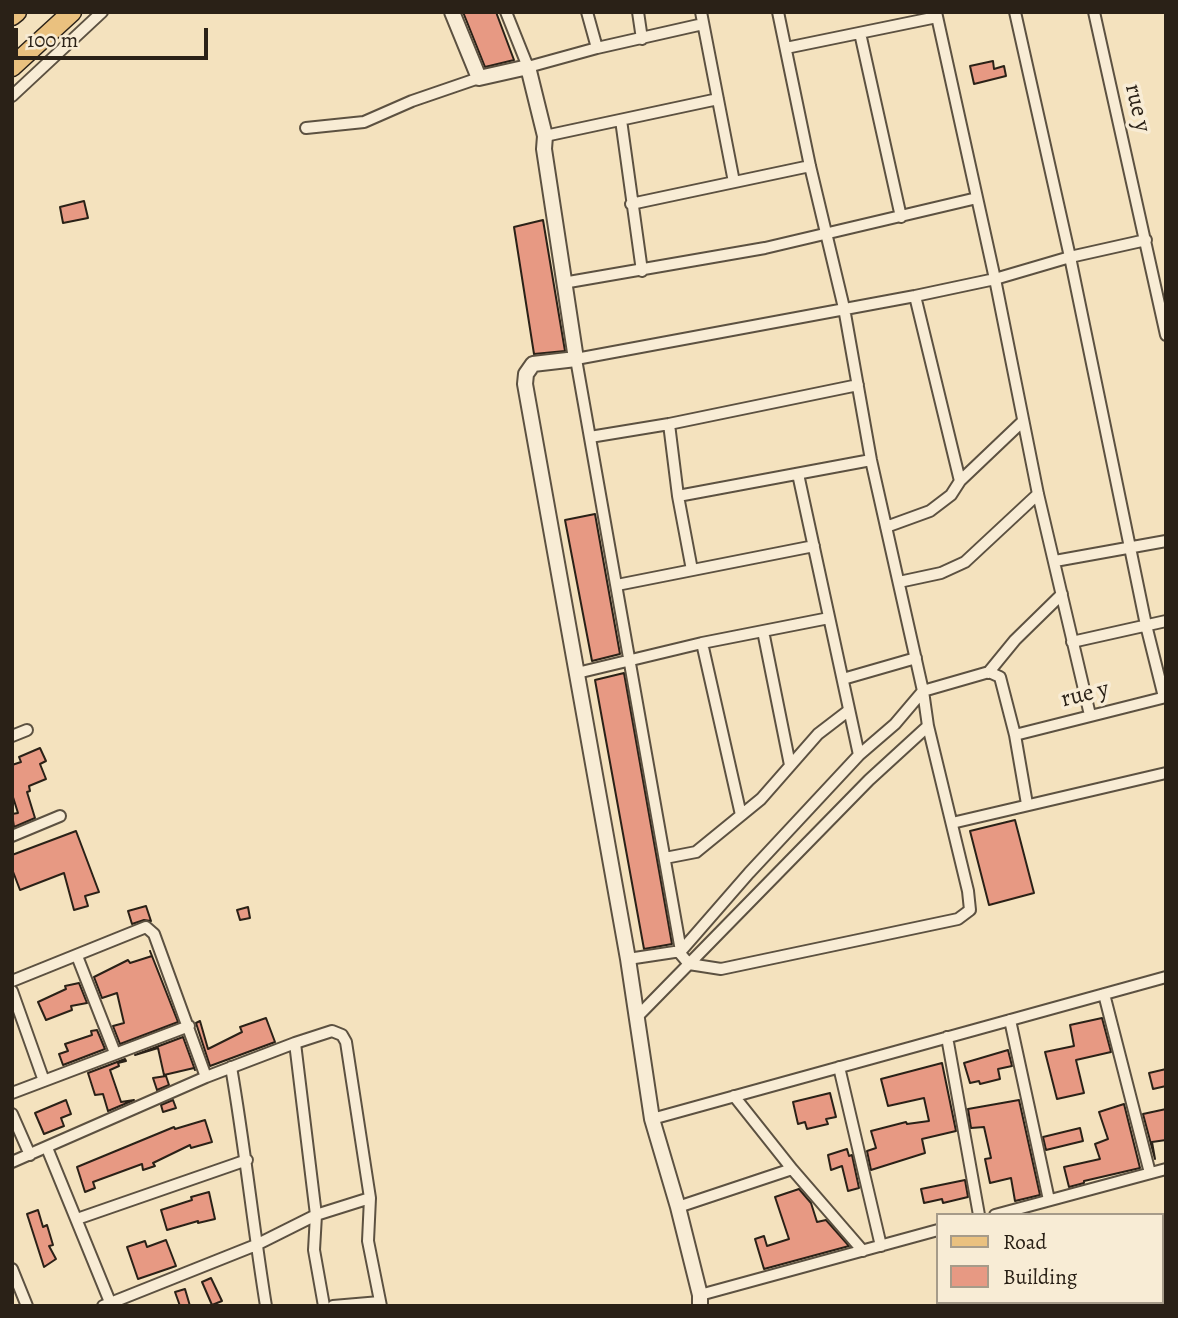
<!DOCTYPE html>
<html>
<head>
<meta charset="utf-8">
<style>
  body { margin:0 }
  #map { position:relative; width:1178px; height:1318px; overflow:hidden; background:#f4e2be; font-family:Alegreya,serif }
  canvas { display:block }
  .frame { position:absolute; inset:0; border:14px solid #2a2117; pointer-events:none }
  .legend { position:absolute; left:936px; top:1213px; width:228px; height:91px; box-sizing:border-box; background:#f8ecd5; border:2px solid #a69b89; margin:0; padding:9px 12px; list-style:none; font-size:21px; color:#2a2117 }
  .legend li { display:flex; align-items:center; gap:14px; height:35px }
  .legend b { width:35px; border:2px solid #a69b89 }
  .scale { position:absolute; left:14px; top:28px; width:194px; height:32px; box-sizing:border-box; border:4px solid #2a2117; border-top:0; padding-left:9px; font-size:21px; line-height:24px; white-space:nowrap; color:#2a2117; -webkit-text-stroke:5px #f8ecd5; paint-order:stroke }
</style>
</head>
<body>
<div id="map">
<canvas width="1178" height="1318"></canvas>
<div class="frame"></div>
<ul class="legend">
<li><b style="height:9px;background:#eac17f"></b>Road</li>
<li><b style="height:19px;background:#e79983"></b>Building</li>
</ul>
<div class="scale">100 m</div>
</div>
<script>
const c = document.querySelector('canvas').getContext('2d');
c.lineJoin = 'round';
function paint(path, color) { c.fillStyle = color; c.fill(path, 'evenodd'); }
function stroke(path, color, width, dash) { c.strokeStyle = color; c.lineWidth = width; c.lineCap = dash ? 'butt' : 'round'; c.setLineDash(dash || []); c.stroke(path); }
function drawText(font, color, halo, rows, align = 'center') {
  c.font = font + ' Alegreya,serif'; c.lineWidth = 7; c.setLineDash([]); c.textBaseline = 'middle'; c.strokeStyle = halo; c.fillStyle = color; for (const [text, x, y, turn = 0] of rows) {
    c.save(); c.translate(x, y); c.rotate((+turn || 0) * Math.PI / 180); c.textAlign = isNaN(turn) ? turn : align; if (halo) c.strokeText(text, 0, 0); c.fillText(text, 0, 0); c.restore();
  }
}
const building = new Path2D(`
  M463 12H496L514 60 485 67Z
  M993 61 994 69 1004 66 1006 76 974 84 970 66Z
  M84 201 88 218 63 223 60 207Z
  M543 220 565 351 534 354 514 227Z
  M595 514 620 654 592 661 565 520Z
  M624 673 672 944 644 949 595 680Z
  M40 748 46 761 40 764 46 779 29 786 30 791 27 792 35 818 14 827 12 814 18 813 12 794V765L21 762 19 757Z
  M1015 820 1034 893 989 905 970 831Z
  M76 831 99 892 85 896 88 906 74 910 64 873 20 890 12 869V855Z
  M146 906 151 921 144 920 132 924 128 911Z
  M248 907 250 918 240 920 237 910Z
  M150 951 178 1022 120 1044 113 1026 124 1023 117 993 102 998 94 977 128 960 130 963 152 956Z
  M79 983 87 1003 71 1006 72 1010 46 1020 38 1002 66 989 65 986Z
  M266 1018 275 1042 210 1066 196 1023 200 1021 208 1049 242 1032 240 1027Z
  M1102 1018 1111 1052 1076 1060 1084 1093 1057 1099 1045 1052 1074 1046 1070 1025Z
  M97 1030 105 1049 63 1065 59 1054 68 1051 65 1044 92 1035 91 1031Z
  M183 1037 195 1070 194 1068 164 1075 158 1048 135 1055Z
  M1008 1050 1012 1066 998 1069 1000 1079 980 1084 979 1081 970 1083 964 1063Z
  M125 1059 126 1061 118 1063 119 1066 110 1070 121 1102 134 1100 108 1111 103 1094 95 1095 88 1073Z
  M942 1063 956 1131 922 1139 925 1153 871 1170 867 1151 876 1148 871 1131 906 1122 907 1124 929 1121 924 1098 888 1106 881 1079Z
  M1166 1069V1086L1153 1089 1149 1073Z
  M166 1076 169 1085 157 1090 153 1078Z
  M830 1093 836 1117 826 1119 828 1124 807 1129 805 1122 798 1124 793 1102Z
  M66 1100 71 1114 61 1118 64 1126 44 1134 35 1113Z
  M173 1100 176 1108 163 1112 161 1105Z
  M1019 1100 1040 1195 1015 1201 1011 1178 990 1183 985 1159 991 1158 984 1127 971 1128 968 1109Z
  M1124 1104 1140 1168 1084 1181V1183L1069 1187 1064 1167 1100 1159 1095 1144 1108 1139 1099 1112Z
  M1166 1109V1140L1152 1142 1155 1159 1143 1114Z
  M205 1120 212 1142 191 1148 190 1145 153 1163 155 1166 143 1170 142 1164 93 1182 95 1188 85 1192 77 1167 174 1127 175 1129Z
  M1080 1128 1083 1141 1046 1150 1043 1137Z
  M847 1149 849 1156 852 1155 859 1188 848 1191 842 1166 831 1170 828 1155Z
  M965 1180 968 1197 943 1203 942 1199 924 1203 921 1189Z
  M799 1189 811 1203 817 1222 826 1220 849 1246 764 1269 755 1239 764 1236 767 1246 789 1239 775 1197Z
  M209 1192 215 1219 198 1223V1221L167 1230 161 1210 192 1200 191 1197Z
  M38 1210 43 1227 47 1225 53 1245 49 1246 56 1259 44 1267 27 1214Z
  M166 1240 176 1266 138 1279 127 1247 145 1241 147 1247Z
  M211 1278 222 1301 212 1305 202 1282Z
  M185 1289 190 1306H180L175 1292Z`);
paint(building, '#e79983');
stroke(building, '#2a2117', 2);
const minor = new Path2D(`
  M506 12 528 67 597 48 703 24
  M587 12 597 48
  M638 12 642 39
  M701 12 734 182
  M936 12 995 279 1038 494 1090 715
  M1015 12 1070 257 1146 625 1164 697
  M1094 12 1166 335
  M860 33 901 217
  M786 48 937 17
  M12 96 102 12
  M621 120 642 271
  M306 128 364 122 412 101 479 78
  M545 136 718 99
  M631 204 810 166
  M563 283 765 248 977 198
  M915 296 960 481
  M669 424 678 496 692 570
  M590 437 669 424 858 385
  M798 474 859 755
  M678 496 871 460
  M886 527 930 511 951 495 960 481 1022 422
  M1055 561 1166 541
  M899 582 941 573 965 562 1038 494
  M617 585 814 546
  M763 631 790 765
  M1072 642 1166 621
  M702 643 741 815
  M577 673 702 643 829 618
  M988 673 1015 640 1062 594
  M843 679 916 658
  M1015 735 1166 697
  M12 736 27 730
  M952 823 1166 773
  M12 836 60 816
  M665 858 696 852 761 799 818 734 848 711
  M678 951 689 964 721 969 958 919 970 910 968 891 928 726 923 691 871 460 844 308 810 166 778 12
  M681 951 576 359 915 296 995 279 1070 257 1146 240
  M77 956 115 1053
  M628 959 681 951 749 873 859 755 895 724 923 691 989 672 1000 677 1015 735 1027 804
  M12 981 146 927 154 934 206 1077
  M12 991 44 1081
  M1104 994 1150 1173
  M637 1017 869 780 928 726
  M1010 1020 1049 1200
  M947 1037 979 1215
  M295 1043 332 1031 342 1035 346 1042 370 1198 368 1241 381 1306
  M231 1067C245 1147 253 1226 266 1306
  M839 1067 881 1246
  M12 1093 189 1026
  M734 1096 792 1169 863 1251
  M12 1114 30 1155
  M652 1119 1166 977
  M47 1148 110 1302
  M12 1162 206 1077 295 1043 316 1215 314 1250 324 1306
  M678 1207 792 1169
  M995 1215 1166 1169
  M77 1219 247 1160
  M12 1269 27 1306
  M700 1295 938 1230
  M103 1306 256 1245 316 1215 370 1198
  M333 1306 380 1302`);
const tertiary = new Path2D(`
  M452 12 479 78 528 67 545 136 544 149 576 359 533 364 526 374 525 384 628 959 652 1119 678 1207 700 1295V1306`);
const primary = new Path2D(`
  M12 16 17 12
  M12 67 72 12`);
stroke(minor, '#5c5141', 14);
stroke(tertiary, '#5c5141', 18);
stroke(primary, '#2a2117', 21);
stroke(minor, '#f8ecd5', 10);
stroke(tertiary, '#f8ecd5', 14);
stroke(primary, '#eac17f', 18);
drawText('24px', '#2a2117', '#f8ecd5', [
  ["rue y",1137,108,77],
  ["rue y",1085,695,-14]
]);
</script>
</body>
</html>
